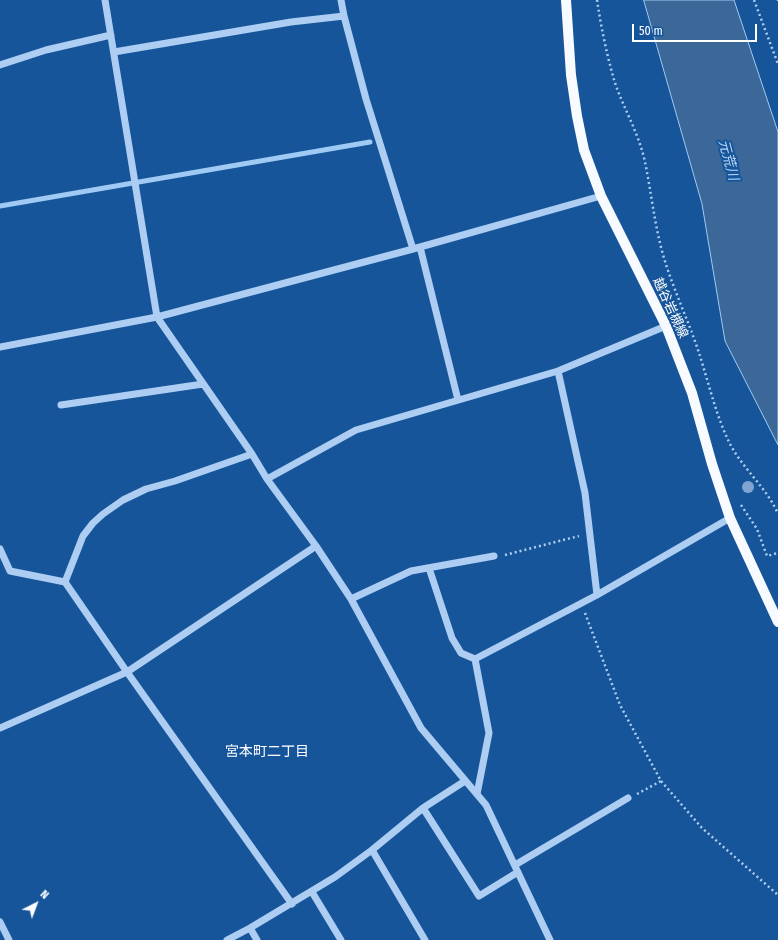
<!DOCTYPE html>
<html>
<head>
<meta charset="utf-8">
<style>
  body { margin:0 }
  #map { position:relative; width:778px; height:940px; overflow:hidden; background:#17559a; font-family:"Fira Sans Condensed",sans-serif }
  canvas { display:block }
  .north { position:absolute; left:16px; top:884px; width:40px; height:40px; -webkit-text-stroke:3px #17559a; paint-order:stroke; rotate:42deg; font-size:11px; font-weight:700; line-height:16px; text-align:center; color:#fff }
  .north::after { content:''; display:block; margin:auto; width:14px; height:18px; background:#fff; clip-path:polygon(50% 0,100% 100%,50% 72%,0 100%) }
  .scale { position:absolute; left:632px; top:24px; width:125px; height:18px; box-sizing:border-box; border:2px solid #fff; border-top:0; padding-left:5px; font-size:12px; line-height:14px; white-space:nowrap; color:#fff; -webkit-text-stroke:3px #17559a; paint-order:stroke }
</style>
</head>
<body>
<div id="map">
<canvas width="778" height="940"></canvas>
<div class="north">N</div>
<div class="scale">50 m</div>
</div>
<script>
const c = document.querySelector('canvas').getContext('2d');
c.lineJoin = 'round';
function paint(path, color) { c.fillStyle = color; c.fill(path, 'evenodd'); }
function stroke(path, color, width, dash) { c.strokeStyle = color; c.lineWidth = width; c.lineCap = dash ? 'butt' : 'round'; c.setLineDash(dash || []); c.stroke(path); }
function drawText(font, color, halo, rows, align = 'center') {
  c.font = font + ' "Fira Sans Condensed","Noto Sans JP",sans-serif'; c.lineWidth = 4; c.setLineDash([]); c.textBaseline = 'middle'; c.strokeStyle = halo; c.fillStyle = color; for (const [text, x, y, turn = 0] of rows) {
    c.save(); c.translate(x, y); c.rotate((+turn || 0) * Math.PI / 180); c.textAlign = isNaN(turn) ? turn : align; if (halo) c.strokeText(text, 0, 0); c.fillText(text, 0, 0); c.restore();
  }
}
const water = new Path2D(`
  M644 0H734L778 132V445L725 341 702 204Z`);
paint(water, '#3b6899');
stroke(water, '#9fcaf4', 1);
stroke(new Path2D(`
  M0 206 370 142`), '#9fcaf4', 5);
stroke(new Path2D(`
  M597 0C601 27 607 56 615 83 624 109 639 134 645 162 651 191 654 221 662 251 671 284 686 315 697 347 708 379 715 414 730 444 743 469 767 488 778 514
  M754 0 778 64
  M778 0V1
  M741 505 757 529 767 556 778 553
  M505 555 579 536
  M585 613 620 705 661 781 702 828 778 895
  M637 794 661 781`), '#adcef2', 2.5, [2, 3]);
stroke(new Path2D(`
  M105 0 157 317 252 454 267 479 316 546 351 599 421 728 486 805 550 940
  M341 0 344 16 366 99 413 249
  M114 52 291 22 344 16
  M0 65 46 50 111 35
  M420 247 458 400
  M0 347 157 317 413 249 601 196
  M558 371 666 326
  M61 405 203 384
  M267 479 356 430 558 371 585 493 597 595
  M0 549 10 571 65 582 127 672 292 904
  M429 568 452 638 461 653 475 659
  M65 582 83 536 93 523 103 514 123 500 146 489 175 481 252 454
  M351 599 411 571 494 556
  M0 728 127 672 316 546
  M477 794 489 733 475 659 597 595 730 518
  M423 808 479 896 518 872
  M372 850 425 940
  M515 865 628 798
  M312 892 341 940
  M0 922 9 940
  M250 928 257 940
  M227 940 250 928 335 877 372 850 423 808 465 781`), '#adcef2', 7);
stroke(new Path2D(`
  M566 0 571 75 577 116 584 150 601 196 666 326 692 393 712 464 730 518 778 622`), '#f7fbff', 10);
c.fillStyle = '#7fa6d0';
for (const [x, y] of [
  [748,487]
]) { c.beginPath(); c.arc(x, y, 6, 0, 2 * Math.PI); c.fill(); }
drawText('13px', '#fff', '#17559a', [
  ["越谷岩槻線",670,308,65]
]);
drawText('italic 14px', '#b9d8f8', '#17559a', [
  ["元荒川",728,160,75]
]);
drawText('14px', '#fff', '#17559a', [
  ["宮本町二丁目",267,752]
]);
</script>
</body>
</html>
